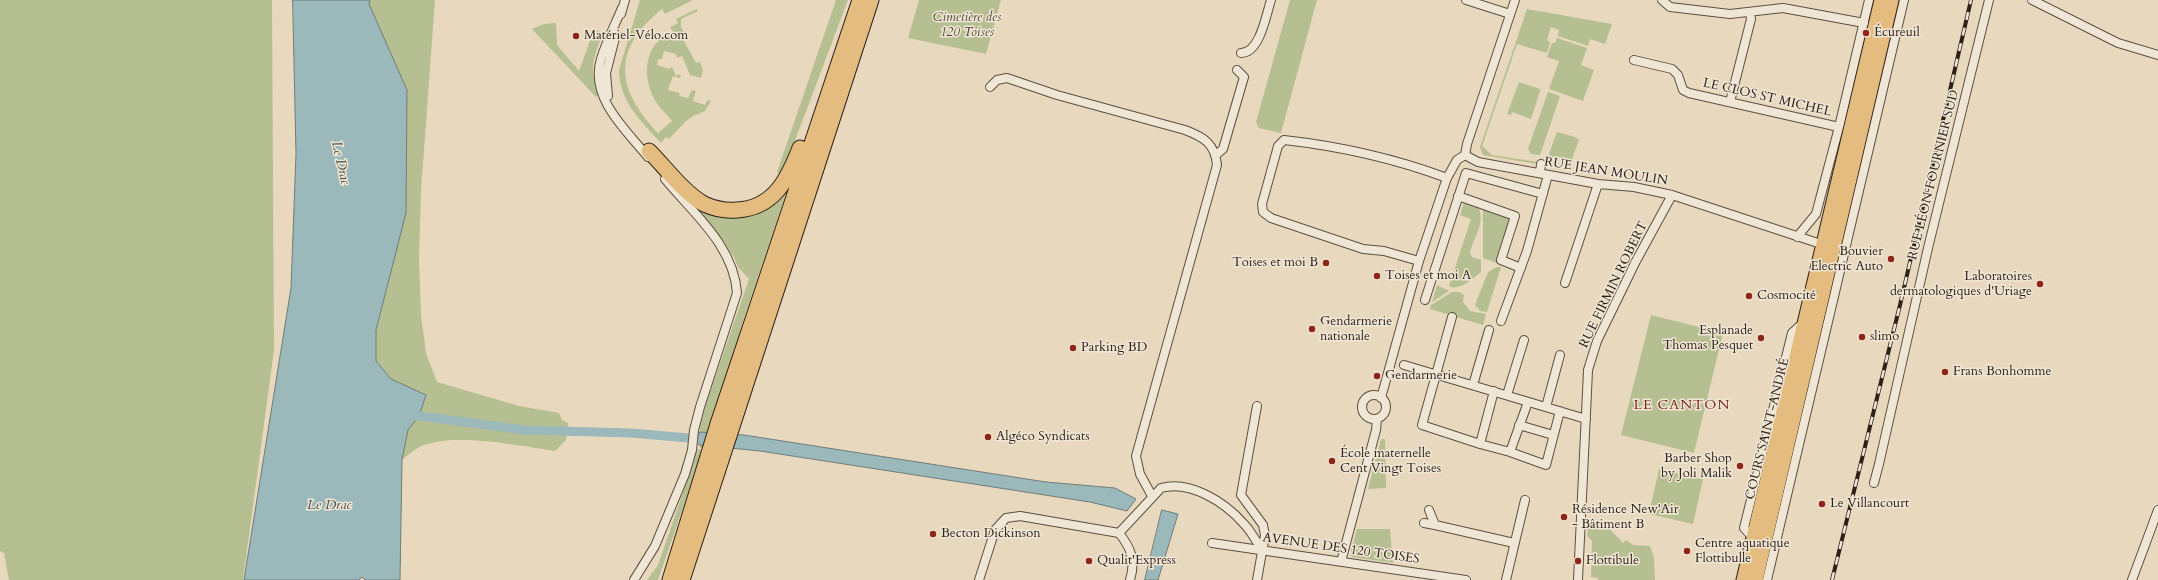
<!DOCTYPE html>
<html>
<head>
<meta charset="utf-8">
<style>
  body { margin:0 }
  canvas { display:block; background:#e8d9be }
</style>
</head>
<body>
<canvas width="2158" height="580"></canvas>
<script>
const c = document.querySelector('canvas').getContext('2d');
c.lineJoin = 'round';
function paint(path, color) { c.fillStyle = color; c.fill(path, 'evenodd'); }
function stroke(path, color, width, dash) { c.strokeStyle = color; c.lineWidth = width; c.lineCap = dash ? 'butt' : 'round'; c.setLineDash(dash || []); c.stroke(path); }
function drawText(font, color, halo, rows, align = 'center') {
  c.font = font + ' Cardo,serif'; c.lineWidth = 3; c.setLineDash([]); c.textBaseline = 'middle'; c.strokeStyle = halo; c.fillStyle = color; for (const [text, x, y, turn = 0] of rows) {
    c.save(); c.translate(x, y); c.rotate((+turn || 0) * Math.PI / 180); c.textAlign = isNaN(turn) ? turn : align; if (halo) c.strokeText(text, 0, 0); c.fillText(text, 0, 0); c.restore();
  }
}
paint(new Path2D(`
  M0 0H272L274 350 243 580H9L4 553 0 551Z
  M370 0H435L421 191 419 259 421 315 426 353 437 382 519 406 559 413 562 420 568 423 566 440 555 451C522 446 453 432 422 446 415 449 408 455 402 460L408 430 419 416 426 395 391 379 376 361V330L406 213 407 90 369 4Z
  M640 0H693L665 14 662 9C611 50 616 89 658 133L672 121C668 115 662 110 658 105 641 80 642 43 673 32L670 27 678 23 676 19 697 9 698 11 681 19V27L687 37 683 39 696 63 700 62 703 70 701 78 690 75 682 56 677 58 676 54 664 51 662 59H658L657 65 669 69 672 67 676 76 679 74 681 76 680 78 673 76 668 90 680 93 679 96 688 98 692 90 696 91 693 101 705 105 707 100 711 101 705 111 693 116 685 122 669 139 666 137 661 143C641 121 619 101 619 70Z
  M836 0H848L782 175 777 172Z
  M919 0H1001L986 54 908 38Z
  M1290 0H1317L1281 133 1259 128 1256 122Z
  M1527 9 1612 24 1605 44 1590 39 1588 46 1558 36 1559 30 1551 27 1547 40 1550 42 1547 53 1517 44 1482 146 1492 155 1538 162 1537 164 1483 155 1480 147Z
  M556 23 557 45 579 71 592 35H595L597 30 603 33C593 59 589 68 599 95L596 97 532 29 544 24Z
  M1557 38 1587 48 1581 65 1594 70 1583 101 1549 89 1559 61 1547 57 1552 43H1555Z
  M1519 82 1540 89V91L1531 119 1512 112 1511 115 1507 114Z
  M1548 92 1560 96 1540 155 1531 154 1528 149Z
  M1557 132 1575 137 1579 140 1572 159 1552 157 1549 154Z
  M788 187 744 318 704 448H700V427L706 404 749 279 738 267 734 257 698 208 717 213Z
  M1464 202 1478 207C1486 222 1474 237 1470 252L1472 257 1481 260V272C1474 278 1458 292 1449 286L1471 219 1460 215Z
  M1483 209 1508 217 1510 222 1497 263 1483 258Z
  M1497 267H1501L1487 312 1480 311 1475 305 1488 272Z
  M1437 285 1449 291 1432 302Z
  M1452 292H1459L1464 295 1463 302 1470 311 1486 314 1483 325 1430 309 1431 305Z
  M1651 315 1723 333 1694 453 1621 435Z
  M1381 439H1385L1386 488 1368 489Z
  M698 449 703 450 658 580H647L658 565Z
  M1659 469 1703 479 1693 524 1649 514Z
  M1593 524 1606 525 1623 543 1626 540 1633 545 1650 546 1654 558 1655 580H1598V578L1591 577 1592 541 1587 536 1588 526Z
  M1357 529H1390L1393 563 1352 557 1350 555Z`), '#b6bf91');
const water = new Path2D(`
  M293 0H370L369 4 407 90 406 213 376 330V361L391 379 426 395 419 416 408 430 402 460 400 580H365L362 577 359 580H244L291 288 296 154Z
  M700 432 744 435 1046 482 1115 488 1136 499 1127 511 1090 502 760 451 699 445Z
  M1162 510 1178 514 1158 580H1145Z`);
paint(water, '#9bb8ba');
stroke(water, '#6f7c79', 1);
stroke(new Path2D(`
  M407 416H419L525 430 631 433 711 440`), '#9bb8ba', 9);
const minor = new Path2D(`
  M1466 0 1510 14
  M1662 0 1670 7 1730 14 1783 8 1864 23
  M2032 0 2118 43 2158 55
  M622 8C615 25 606 42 601 59 589 98 627 131 648 157
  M621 14 625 0
  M1241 53C1260 53 1266 15 1271 0
  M1634 60 1672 69 1678 75 1683 90 1689 93 1839 127
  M990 87 997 80 1007 78 1057 95 1185 130C1204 137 1215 144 1217 165L1136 456 1140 474 1152 496
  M608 96 606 73 616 34
  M1730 102 1751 19 1750 12
  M1216 155 1223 149 1244 77 1237 70
  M1465 155 1478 162 1598 184 1634 187 1672 195 1827 246
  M1465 155 1467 144 1515 0
  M1540 173 1541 164
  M1458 196 1515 216 1501 260 1521 268
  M1797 237 1816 214 1839 127 1869 0
  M1419 261 1384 251 1363 249 1271 218 1263 212 1262 204 1278 146 1284 140C1338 146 1396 159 1447 178
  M1565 283 1598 184
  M1425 300 1466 173 1543 194
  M1452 317 1422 425 1480 444 1494 391
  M1501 321 1527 251 1548 175
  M1404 365 1586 419
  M1473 385 1489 330
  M1507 395 1524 340
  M1362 407a12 12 0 1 1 24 0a12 12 0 1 1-24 0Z
  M1381 398 1419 261 1447 178 1457 160 1465 155
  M1257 406 1241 495 1263 525 1265 535 1257 580
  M1546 407 1560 355
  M1519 425 1553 435
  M1480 444 1510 452 1528 402
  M1510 452 1546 465 1560 411
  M1874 483 1879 464 1928 248 1989 0
  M1429 510 1435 525 1514 543
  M1424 523 1435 525
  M1119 533 1161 488C1190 480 1225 502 1244 524 1251 531 1256 541 1262 550
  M1119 533C1131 548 1136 560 1130 580
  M1753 538 1744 528 1792 333 1804 322
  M1212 543 1466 580
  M1341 562 1376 430 1377 419
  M634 580 655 546 685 474 692 450 694 430 700 407 737 293C734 246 693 213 665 179
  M979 580 995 530 1006 518 1020 516 1119 533
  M1506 580 1525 500
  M1578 580 1587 392 1588 370 1597 341 1636 261 1672 195
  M1767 580 1904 0
  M2132 580 2158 510`);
const primary = new Path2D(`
  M1743 580 1881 0
  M1756 580 1892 0`);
const motorway = new Path2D(`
  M649 151C666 168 683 192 704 204 715 209 726 211 737 210 774 208 788 179 800 148
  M670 580 718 424 860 0
  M682 580 871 0`);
stroke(minor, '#5c4f42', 10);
stroke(primary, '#2e2118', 15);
stroke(motorway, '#2e2118', 17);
stroke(minor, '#f0e6d5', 8);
stroke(primary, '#e4bc7f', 13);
stroke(motorway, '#e4bc7f', 15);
const rail = new Path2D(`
  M1832 580 1900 305 1971 0`);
stroke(rail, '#2e2118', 4);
stroke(rail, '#f0e6d5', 2.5, [8]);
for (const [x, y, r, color] of [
  [1866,33,4,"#8f2418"],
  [576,36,4,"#8f2418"],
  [1891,259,4,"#8f2418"],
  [1326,263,4,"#8f2418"],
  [1377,276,4,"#8f2418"],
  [2040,284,4,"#8f2418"],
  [1749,296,4,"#8f2418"],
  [1312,329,4,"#8f2418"],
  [1862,337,4,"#8f2418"],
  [1761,338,4,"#8f2418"],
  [1073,348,4,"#8f2418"],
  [1945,372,4,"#8f2418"],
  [1377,376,4,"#8f2418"],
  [988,437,4,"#8f2418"],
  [1332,461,4,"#8f2418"],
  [1740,466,4,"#8f2418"],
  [1822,504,4,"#8f2418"],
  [1564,517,4,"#8f2418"],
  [933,534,4,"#8f2418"],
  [1687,551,4,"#8f2418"],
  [1089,561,4,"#8f2418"],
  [1578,561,4,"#8f2418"]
]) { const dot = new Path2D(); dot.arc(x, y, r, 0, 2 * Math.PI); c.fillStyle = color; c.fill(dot); stroke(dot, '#f0e6d5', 1.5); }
drawText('italic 13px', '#504836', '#f0e6d5', [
  ["Cimetière des",967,18],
  ["120 Toises",967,33]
]);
drawText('13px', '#2e2118', '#f0e6d5', [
  ["Écureuil",1874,33],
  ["Matériel-Vélo.com",584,36],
  ["Bouvier",1883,252,"right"],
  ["Electric Auto",1883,267,"right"],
  ["Toises et moi B",1318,263,"right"],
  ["Toises et moi A",1385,276],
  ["Laboratoires",2032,277,"right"],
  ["dermatologiques d'Uriage",2032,292,"right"],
  ["Cosmocité",1757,296],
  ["Gendarmerie",1320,322],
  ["nationale",1320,337],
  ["Esplanade",1753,331,"right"],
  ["Thomas Pesquet",1753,346,"right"],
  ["slimo",1870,337],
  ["Parking BD",1081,348],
  ["Frans Bonhomme",1953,372],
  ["Gendarmerie",1385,376],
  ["Algéco Syndicats",996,437],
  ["École maternelle",1340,454],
  ["Cent Vingt Toises",1340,469],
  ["Barber Shop",1732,459,"right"],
  ["by Joli Malik",1732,474,"right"],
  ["Le Villancourt",1830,504],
  ["Résidence New'Air",1572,510],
  ["- Bâtiment B",1572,525],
  ["Becton Dickinson",941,534],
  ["Centre aquatique",1695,544],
  ["Flottibulle",1695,559],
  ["Qualit'Express",1097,561],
  ["Flottibule",1586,561]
], 'left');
drawText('13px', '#2e2118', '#f0e6d5', [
  ["LE CLOS ST MICHEL",1767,98,13],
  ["RUE JEAN MOULIN",1606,172,9],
  ["RUE LÉON FOURNIER SUD",1934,175,-76],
  ["RUE FIRMIN ROBERT",1614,285,-64],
  ["COURS SAINT-ANDRÉ",1768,429,-76],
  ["AVENUE DES 120 TOISES",1341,549,8]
]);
drawText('italic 14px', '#4f4e49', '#f0e6d5', [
  ["Le Drac",340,163,77],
  ["Le Drac",329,506]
]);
c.letterSpacing = '1px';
drawText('14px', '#7a1f14', '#f0e6d5', [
  ["LE CANTON",1682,406]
]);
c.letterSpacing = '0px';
</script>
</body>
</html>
